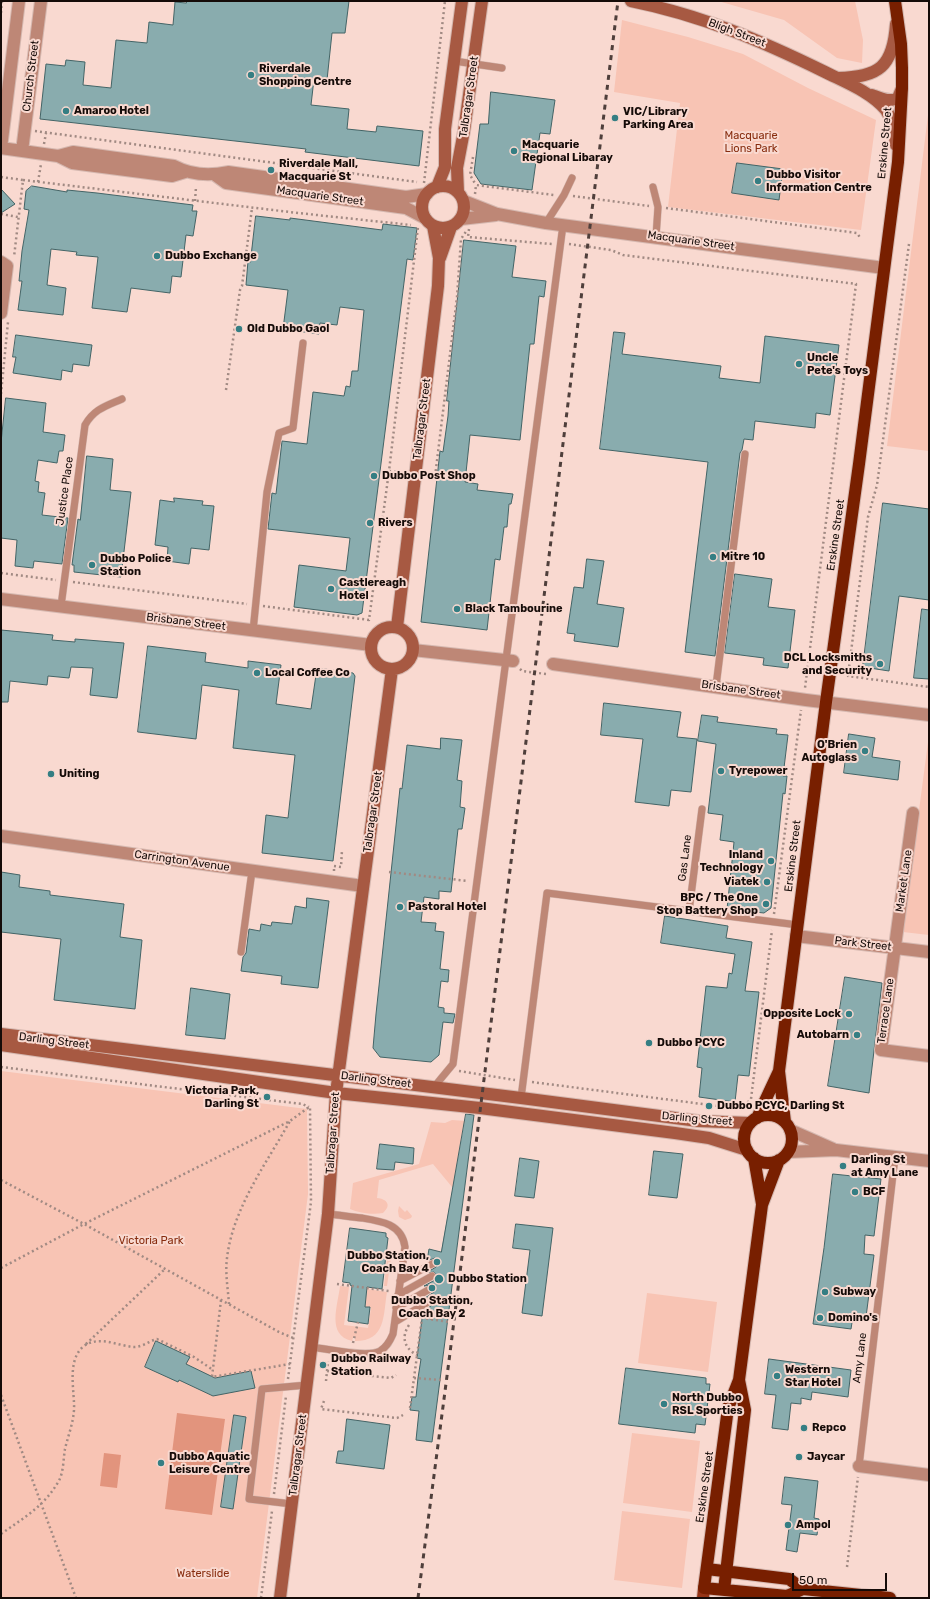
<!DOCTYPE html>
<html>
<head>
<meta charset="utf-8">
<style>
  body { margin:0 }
  #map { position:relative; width:930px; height:1599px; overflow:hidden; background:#f9d9d0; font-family:Rubik,sans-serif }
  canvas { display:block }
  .frame { position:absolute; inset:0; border:2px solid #150b08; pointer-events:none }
  .scale { position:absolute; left:792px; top:1573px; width:95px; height:18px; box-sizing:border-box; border:2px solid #150b08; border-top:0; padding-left:5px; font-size:12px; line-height:14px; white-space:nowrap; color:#150b08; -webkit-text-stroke:3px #f9d9d0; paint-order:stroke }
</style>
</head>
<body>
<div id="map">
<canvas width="930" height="1599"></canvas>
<div class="frame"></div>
<div class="scale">50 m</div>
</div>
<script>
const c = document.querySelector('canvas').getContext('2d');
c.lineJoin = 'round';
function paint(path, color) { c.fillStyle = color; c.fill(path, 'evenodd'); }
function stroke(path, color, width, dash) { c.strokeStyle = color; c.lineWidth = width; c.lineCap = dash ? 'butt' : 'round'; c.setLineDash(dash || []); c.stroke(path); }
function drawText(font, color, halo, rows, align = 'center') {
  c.font = font + ' Rubik,sans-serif'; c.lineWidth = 4; c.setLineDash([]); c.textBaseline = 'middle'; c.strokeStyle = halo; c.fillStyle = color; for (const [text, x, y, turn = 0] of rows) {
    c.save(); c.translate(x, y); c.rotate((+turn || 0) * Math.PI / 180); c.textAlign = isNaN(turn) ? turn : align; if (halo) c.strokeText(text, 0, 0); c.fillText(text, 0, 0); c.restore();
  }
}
paint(new Path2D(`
  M718 1H855L863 40 862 63 837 58 784 20Z
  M622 20 688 37 743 54 808 88 876 120 861 230 668 207 680 103 614 92Z
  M929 107V451L887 446Z
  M928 742H929V935L903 932Z
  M1 1071 307 1109 308 1194 257 1598H1Z
  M452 1120 466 1121 463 1127 455 1188 452 1187 433 1164 379 1180 377 1198C387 1199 392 1205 383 1213 373 1215 359 1213 350 1209L353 1183 419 1164 431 1122 445 1123Z
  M399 1206 405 1212 407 1210 412 1216 411 1218 405 1220 399 1217 398 1211Z
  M388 1250 392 1251 387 1286H384Z
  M340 1286 349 1287 344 1325 368 1328 371 1308 365 1307 367 1289 387 1292C383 1316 386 1341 355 1341V1338H353L352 1341C326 1335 338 1305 340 1286Z
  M647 1293 717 1302 708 1372 638 1363Z
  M632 1433 700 1441 692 1512 623 1503Z
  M622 1511 690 1519 682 1588 614 1580Z`), '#f8c4b4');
paint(new Path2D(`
  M177 1413 225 1419 212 1515 165 1509Z
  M104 1453 121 1455 117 1488 100 1486Z`), '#e2947d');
const building = new Path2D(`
  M187 1H349L345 33H332L327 80 314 79 311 105 349 109 347 129 376 132 377 126 423 131 419 166 305 152 306 149 40 119 46 64 65 66 66 60 85 62 83 85 111 88 116 40 147 43 149 22 173 25 175 2 186 3Z
  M491 92 555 100 550 134 540 133 532 190 481 184 474 173 480 124H488Z
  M737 163 783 169 779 200 732 193Z
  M32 186 67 192V190L97 193 193 205 192 211H197L193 236 186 235 181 277 172 276 170 293 131 288 127 312 92 308 98 257 76 255 77 252 51 249 47 285 66 288 63 315 18 310 22 281H19L22 251 29 210 24 209 26 191Z
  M1 189 15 204 1 213Z
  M256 216 290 220V218L382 230 383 224 417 228 413 260 407 259 362 613 357 615 294 607 299 565 346 571 350 538 268 529 272 493 276 494 282 441 307 444 313 392 344 396 346 386 350 387 352 371H358L364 310 340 307 337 325 320 323 319 334 283 329 288 290 246 285 248 261 250 262Z
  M464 240 516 246 512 277 546 281 544 297 539 296 534 344H530L520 440 470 435 465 482 478 484 477 490 513 494 511 504H509L507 527H504L500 560 495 559 487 630 421 622 440 451 443 452 448 416 449 401H447Z
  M614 332 625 333 622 354 721 366 719 378 760 383 765 336 839 345 830 415 816 413 815 428 755 421 753 440 744 439 742 450 740 453 715 656 685 652 708 462 600 449Z
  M16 335 92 345 89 366 73 364 72 372 62 370 61 380 13 373 16 357H13Z
  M6 398 46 403 43 432 65 435 63 451H59L57 463 38 460 35 481 39 482 38 492 45 493 42 515 68 518 62 564 34 561 33 568 15 566 17 540 1 538V443Z
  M87 456 113 459 110 490 131 492 121 577 74 572V565H72L78 519 80 520Z
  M174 498 203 501 202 505 214 506 209 550 191 548 189 564 167 561 168 547 155 545 160 500 174 502Z
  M883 503 929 509V600L899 596 889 671 863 667Z
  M587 559 604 561 597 604 624 608 618 647 574 641 575 634 567 633 574 587 583 588Z
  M735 574 772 579 768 607 795 610 788 668 763 665 764 658 725 653Z
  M922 609 929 610V679L914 678Z
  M1 630 53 635 52 640 75 642V639L124 643 117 698 90 695 93 668 71 667 69 678 48 676 47 685 10 681 8 702H1Z
  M148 646 206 653 205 662 248 668V661L281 665 276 704 311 709 317 668 353 673 355 676 333 861 262 853 266 815 288 818 295 755 233 748 239 690 202 685 196 739 138 732Z
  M604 703 681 712 677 737 697 739 691 792 671 790 669 806 635 802 643 739 601 735Z
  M702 715 718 717 717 722 777 729 776 734 788 735 783 776H787L785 794 783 793 771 908 764 913 727 909 734 842 720 840 723 815 708 813 716 744 698 741Z
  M849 734 875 738 872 757 900 761 898 780 844 773Z
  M441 738 462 740 457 780 462 781 460 807 465 808 462 829H458L451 892 439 891V899L424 897 421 922 436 923 435 931 444 932 440 969 449 970 448 982 441 981 438 1007 444 1008V1013L455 1014 453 1023 443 1022 439 1055 431 1062 380 1057 373 1048 376 1014 400 788 402 789 407 745 440 749Z
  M1 872 20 875 19 887 50 891V895L124 904 120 937 142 940 135 1009 54 1000 61 939 1 932Z
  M307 898 329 901 318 988 281 984 282 976 241 971 243 957 246 953 249 929 260 931 261 924 271 926 272 922 292 924 295 906 306 908Z
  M665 916 728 926 726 938 752 942 745 991 759 992 749 1076 738 1075 735 1102 699 1097 702 1068 697 1067 706 986 727 988 729 973 732 974 735 954 661 943Z
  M845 977 882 983 869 1093 828 1086Z
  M191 988 230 994 225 1039 186 1035Z
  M466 1114 474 1115 432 1442 416 1440 419 1411 410 1410 412 1397H416L418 1378 421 1359 417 1358 423 1311 431 1306 433 1302 432 1299 428 1297 422 1300 434 1292 435 1287 432 1285 424 1286 435 1280 437 1276 434 1272 426 1273 436 1267 439 1264 438 1260 435 1258 427 1261 429 1249 441 1252Z
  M380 1144 414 1148 413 1164 395 1162 394 1170 377 1169Z
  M654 1151 683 1154 677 1198 649 1195Z
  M520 1158 539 1161 534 1198 515 1196Z
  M833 1174 881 1179 874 1236 865 1235 864 1254 874 1255 866 1317 853 1316 851 1329 813 1324 824 1248Z
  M516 1224 553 1228 542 1316 522 1313 530 1250 513 1248Z
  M350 1228 386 1233V1237L388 1238 382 1289 367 1287 365 1307H370L368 1324 348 1321 352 1286 350 1285V1283L343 1282Z
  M156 1341 190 1357 186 1364 215 1378 251 1371 255 1388 213 1396 179 1380 178 1382 145 1367Z
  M769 1359 851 1370 848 1397 812 1392 811 1400 801 1398V1404L791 1403 788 1430 772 1428 776 1395 765 1394Z
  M626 1368 706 1378V1384H710L705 1425 696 1424 695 1433 619 1424Z
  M234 1415 246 1417 233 1509 221 1507Z
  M347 1419 390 1425 384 1469 336 1463 338 1451H343Z
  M785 1477 818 1481 814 1518 819 1519 817 1535 800 1533 797 1552 786 1550 792 1505 782 1504Z`);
paint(building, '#89acae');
stroke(building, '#436466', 1);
const lane = new Path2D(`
  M454 61 502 68
  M653 187 658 207 656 237
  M546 223 564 195 572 178
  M61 606 85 425C94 409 106 406 122 399
  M253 631 267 492 279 433 293 428 303 343
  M716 686 745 454
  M689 911 702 809
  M241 952 252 871
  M434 1087 453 1064 563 225
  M521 1098 547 893 798 925
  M400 1281 434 1263
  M398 1295 432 1276
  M396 1308 430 1289
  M395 1322 428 1302
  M312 1347C327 1349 367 1358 380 1351 387 1347 390 1341 393 1334L405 1247C402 1224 381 1221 362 1218 351 1217 339 1215 328 1214
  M859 1466 895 1157
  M292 1504 249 1499 262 1389 307 1385`);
const street = new Path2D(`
  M1 148 58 156 73 152 174 166C191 175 210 176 228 172L406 197 427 194
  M1 148 19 1
  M22 151 41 1
  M58 156 72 163 172 176 185 172
  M215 175 226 183 406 208 425 218
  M464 201 497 214 546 223 884 268
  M461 219 496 215
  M1 262 7 266 1 313
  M1 599 371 645
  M413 650 513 661
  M553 664 806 700 929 715
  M913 813 881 1050 929 1056
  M1 836 363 886
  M796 936 929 952
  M790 1130 833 1149
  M788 1152 836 1150 929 1161
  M859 1466 929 1475`);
const secondary = new Path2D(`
  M631 1C701 15 762 41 825 72 845 82 871 92 886 110 893 120 895 133 896 145
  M838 78C879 77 893 67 896 24
  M872 95C880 98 890 103 898 98L902 88
  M422 207a21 21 0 1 1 42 0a21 21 0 1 1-42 0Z
  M437 187 445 167V129L462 1
  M458 192 457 168 464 131 482 1
  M440 258 451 227
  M371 648a21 21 0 1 1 42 0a21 21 0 1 1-42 0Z
  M397 627 438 286 439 258 433 226
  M1 1034 521 1098 698 1121 750 1123
  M1 1045 336 1093 480 1108 675 1133 709 1138 747 1150
  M280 1598 328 1214 336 1093 392 669`);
const primary = new Path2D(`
  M703 1598 704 1588`);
const highway = new Path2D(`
  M744 1139a24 24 0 1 1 48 0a24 24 0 1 1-48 0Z
  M757 1118 779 1071
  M785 1122 779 1071 826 702 859 464 898 162 902 88V68L901 44 895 1
  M754 1158 762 1204
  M779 1160 762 1205 739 1380 728 1408 704 1588 787 1596 803 1589 890 1598
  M707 1569 789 1579 803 1589
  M724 1590 745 1410 739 1380`);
stroke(lane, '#d5b8b0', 8);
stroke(street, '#d5b8b0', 14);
stroke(secondary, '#d5b8b0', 14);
stroke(primary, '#d5b8b0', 14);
stroke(highway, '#d5b8b0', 14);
stroke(new Path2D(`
  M1 13 2 1
  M35 131 417 182
  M44 144 46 133
  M473 157 470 175 476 185
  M1 177 23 180 14 257
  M23 180 298 213 411 225
  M38 182 41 164
  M424 183 445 1
  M475 194 476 185 554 195
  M573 196 649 206
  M195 201 196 187
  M666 208 857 233 861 239
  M1 214 18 217
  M469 229 468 237 552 244
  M569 244 611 250 623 255 856 284 805 688
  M909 244 881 455 877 485 868 517 848 676 929 687
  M226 390 240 290 242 286 252 208
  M1 394 8 322
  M389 471 404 473
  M426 476 435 477 457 297 461 239 467 230
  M1 573 56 580
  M73 582 247 604
  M263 606 369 620 389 471 418 227
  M520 669 522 671 546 674
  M334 871V866L341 867 342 850
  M389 872 468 881
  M774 914 801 710
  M1 1067 302 1104 309 1107
  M459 1071 515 1080
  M532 1082 741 1109 751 1099 772 930
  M1 1180 84 1224 279 1332 293 1338
  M1 1268 84 1224 290 1121 309 1107
  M337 1284 389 1291
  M221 1300 212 1377 290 1364
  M229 1304C228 1289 225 1273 227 1258 233 1208 266 1164 290 1121
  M431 1320 433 1310
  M409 1325C401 1337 404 1348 417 1355
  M353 1343 358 1322
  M86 1344 165 1269
  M327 1371 391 1378 396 1375
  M414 1378 441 1380
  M288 1379 311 1202 310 1107
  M326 1381 328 1361
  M1 1395 76 1598
  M324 1401 321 1409 397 1418 403 1415
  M410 1408 422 1318 449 1322
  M274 1494 286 1396
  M1 1534C22 1519 43 1507 57 1484 64 1474 63 1460 65 1449 68 1436 73 1424 74 1410 75 1392 66 1360 84 1346 99 1335 118 1346 134 1347 143 1347 149 1341 157 1339L194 1357 213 1370
  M847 1567 858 1477
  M261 1598 272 1511`), '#a18a83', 2.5, [2, 3]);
stroke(lane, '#be8776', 7);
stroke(street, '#be8776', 12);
stroke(secondary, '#a75942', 12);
stroke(primary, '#953416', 12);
stroke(highway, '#781f00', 12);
stroke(new Path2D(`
  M418 1598 450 1353 618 1`), '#4f3f3b', 3, [5, 5]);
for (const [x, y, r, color] of [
  [251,75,4,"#357e83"],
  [66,111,4,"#357e83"],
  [615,118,4,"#357e83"],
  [514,151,4,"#357e83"],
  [271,170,4,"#357e83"],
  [758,181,4,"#357e83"],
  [157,256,4,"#357e83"],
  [239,329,4,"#357e83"],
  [799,364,4,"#357e83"],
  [374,476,4,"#357e83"],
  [370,523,4,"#357e83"],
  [713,557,4,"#357e83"],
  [92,565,4,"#357e83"],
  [331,589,4,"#357e83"],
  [457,609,4,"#357e83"],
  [880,664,4,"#357e83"],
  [257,673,4,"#357e83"],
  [865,751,4,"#357e83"],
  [721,771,4,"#357e83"],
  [51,774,4,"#357e83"],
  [771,861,4,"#357e83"],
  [767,882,4,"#357e83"],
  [766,904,4,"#357e83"],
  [400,907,4,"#357e83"],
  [849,1014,4,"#357e83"],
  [857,1035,4,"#357e83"],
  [649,1043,4,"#357e83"],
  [267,1097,4,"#357e83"],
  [709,1106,4,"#357e83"],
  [843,1166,4,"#357e83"],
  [855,1192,4,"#357e83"],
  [437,1262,4,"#357e83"],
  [439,1279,5,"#357e83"],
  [432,1288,4,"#357e83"],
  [825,1292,4,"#357e83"],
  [820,1318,4,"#357e83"],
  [323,1365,4,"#357e83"],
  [777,1376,4,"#357e83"],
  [664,1404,4,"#357e83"],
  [804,1428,4,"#357e83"],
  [799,1457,4,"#357e83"],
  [161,1463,4,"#357e83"],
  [788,1525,4,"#357e83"]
]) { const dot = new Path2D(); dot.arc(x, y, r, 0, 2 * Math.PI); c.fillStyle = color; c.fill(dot); stroke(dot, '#f9d9d0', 1.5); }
drawText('11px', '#150b08', '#f9d9d0', [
  ["Bligh Street",737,33,21],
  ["Church Street",31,76,-83],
  ["Talbragar Street",469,97,-82],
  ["Erskine Street",885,143,-85],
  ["Macquarie Street",320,196,8],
  ["Macquarie Street",691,241,8],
  ["Talbragar Street",422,419,-83],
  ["Justice Place",65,491,-82],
  ["Erskine Street",836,535,-82],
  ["Brisbane Street",186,622,7],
  ["Brisbane Street",741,690,8],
  ["Talbragar Street",373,812,-82],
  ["Erskine Street",793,856,-83],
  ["Gas Lane",685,858,-83],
  ["Carrington Avenue",182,861,8],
  ["Market Lane",904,881,-82],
  ["Park Street",863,944,7],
  ["Terrace Lane",886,1011,-82],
  ["Darling Street",54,1041,7],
  ["Darling Street",376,1080,7],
  ["Darling Street",697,1119,5],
  ["Talbragar Street",333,1133,-86],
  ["Amy Lane",860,1358,-83],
  ["Talbragar Street",298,1455,-83],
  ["Erskine Street",705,1487,-82]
]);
drawText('bold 11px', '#150b08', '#f9d9d0', [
  ["Riverdale",259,69],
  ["Shopping Centre",259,82],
  ["Amaroo Hotel",74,111],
  ["VIC/Library",623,112],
  ["Parking Area",623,125],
  ["Macquarie",522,145],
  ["Regional Libaray",522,158],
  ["Riverdale Mall,",279,164],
  ["Macquarie St",279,177],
  ["Dubbo Visitor",766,175],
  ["Information Centre",766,188],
  ["Dubbo Exchange",165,256],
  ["Old Dubbo Gaol",247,329],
  ["Uncle",807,358],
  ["Pete's Toys",807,371],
  ["Dubbo Post Shop",382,476],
  ["Rivers",378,523],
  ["Mitre 10",721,557],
  ["Dubbo Police",100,559],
  ["Station",100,572],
  ["Castlereagh",339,583],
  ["Hotel",339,596],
  ["Black Tambourine",465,609],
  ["DCL Locksmiths",872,658,"right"],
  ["and Security",872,671,"right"],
  ["Local Coffee Co",265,673],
  ["O'Brien",857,745,"right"],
  ["Autoglass",857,758,"right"],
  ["Tyrepower",729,771],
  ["Uniting",59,774],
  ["Inland",763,855,"right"],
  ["Technology",763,868,"right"],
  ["Viatek",759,882,"right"],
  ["BPC / The One",758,898,"right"],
  ["Stop Battery Shop",758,911,"right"],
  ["Pastoral Hotel",408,907],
  ["Opposite Lock",841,1014,"right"],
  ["Autobarn",849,1035,"right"],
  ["Dubbo PCYC",657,1043],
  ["Victoria Park,",259,1091,"right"],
  ["Darling St",259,1104,"right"],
  ["Dubbo PCYC, Darling St",717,1106],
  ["Darling St",851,1160],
  ["at Amy Lane",851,1173],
  ["BCF",863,1192],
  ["Dubbo Station,",429,1256,"right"],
  ["Coach Bay 4",429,1269,"right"],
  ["Dubbo Station",448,1279],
  ["Subway",833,1292],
  ["Dubbo Station,",432,1301,"center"],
  ["Coach Bay 2",432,1314,"center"],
  ["Domino's",828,1318],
  ["Dubbo Railway",331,1359],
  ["Station",331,1372],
  ["Western",785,1370],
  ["Star Hotel",785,1383],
  ["North Dubbo",672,1398],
  ["RSL Sporties",672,1411],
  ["Repco",812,1428],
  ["Dubbo Aquatic",169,1457],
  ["Leisure Centre",169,1470],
  ["Jaycar",807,1457],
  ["Ampol",796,1525]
], 'left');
drawText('11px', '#872c0e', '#f9d9d0', [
  ["Macquarie",751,136],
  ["Lions Park",751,149],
  ["Victoria Park",151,1241],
  ["Waterslide",203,1574]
]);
</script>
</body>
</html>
